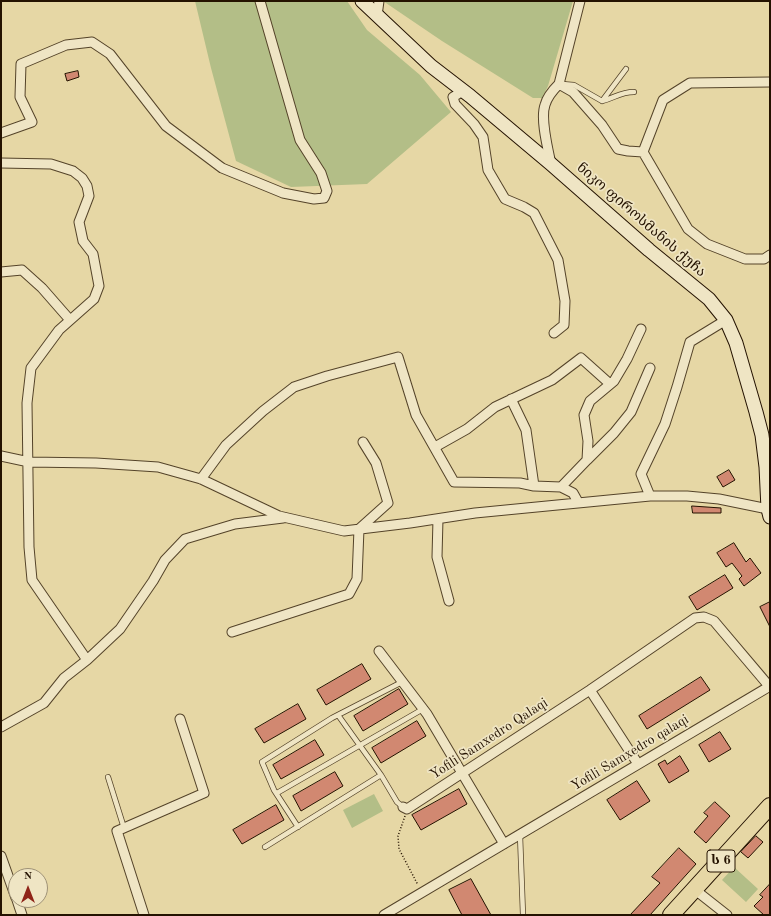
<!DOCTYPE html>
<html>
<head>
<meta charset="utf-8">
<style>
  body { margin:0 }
  #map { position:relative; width:771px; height:916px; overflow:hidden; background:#e6d7a5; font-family:"Old Standard TT",serif }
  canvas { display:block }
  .frame { position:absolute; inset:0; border:2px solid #241200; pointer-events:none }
  .north { position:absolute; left:8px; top:868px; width:40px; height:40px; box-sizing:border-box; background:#efe5c4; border:1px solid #9e9176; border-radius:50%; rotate:0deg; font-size:11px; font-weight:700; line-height:16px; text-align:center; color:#241200 }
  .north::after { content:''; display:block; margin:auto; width:14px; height:18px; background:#8f2418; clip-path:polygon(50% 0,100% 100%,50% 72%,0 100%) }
</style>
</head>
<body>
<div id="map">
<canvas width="771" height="916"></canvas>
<div class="frame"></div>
<div class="north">N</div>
</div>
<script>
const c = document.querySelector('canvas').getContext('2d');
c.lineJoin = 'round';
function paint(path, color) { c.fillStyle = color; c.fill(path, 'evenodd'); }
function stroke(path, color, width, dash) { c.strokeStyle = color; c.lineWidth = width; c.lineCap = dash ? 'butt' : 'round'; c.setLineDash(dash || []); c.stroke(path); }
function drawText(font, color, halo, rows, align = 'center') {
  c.font = font + ' "Old Standard TT","Noto Serif Georgian",serif'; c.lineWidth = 3.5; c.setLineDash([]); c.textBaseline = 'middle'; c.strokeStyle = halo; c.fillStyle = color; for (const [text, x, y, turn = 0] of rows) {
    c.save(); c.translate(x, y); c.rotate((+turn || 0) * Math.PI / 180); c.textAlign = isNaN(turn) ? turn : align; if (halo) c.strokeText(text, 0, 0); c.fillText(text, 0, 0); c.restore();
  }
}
paint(new Path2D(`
  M195 1H347L367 30 420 75 451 112 367 184 291 187 236 161 211 68Z
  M383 1H573L548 86 542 98H533L442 41Z
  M374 794 383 811 352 828 343 810Z
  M734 867 758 889 746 902 722 880Z`), '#b3be87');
const building = new Path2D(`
  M78 71 79 77 67 81 65 74Z
  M729 470 735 480 723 487 717 477Z
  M692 506 721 508V513H693Z
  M734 543 746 562 750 558 761 573 744 586 739 579 742 576 732 563 726 567 717 553Z
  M725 575 733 588 697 610 689 597Z
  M770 602V627L760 607Z
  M362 664 371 679 326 705 317 690Z
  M701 677 710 690 647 729 639 716Z
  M399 689 408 704 363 731 354 716Z
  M298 704 306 719 264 743 255 729Z
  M417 721 426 736 381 763 372 748Z
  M720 732 731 749 709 762 699 745Z
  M315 740 324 755 281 779 273 765Z
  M680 756 689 771 669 783 658 764 665 760 667 764Z
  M335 772 343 786 301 811 293 796Z
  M637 781 650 801 620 820 607 800Z
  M459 789 467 804 421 830 412 815Z
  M715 802 730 816 706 843 694 832 708 816 704 813Z
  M276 805 284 820 242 844 233 830Z
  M756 836 763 842 748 858 741 852Z
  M679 848 696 864 650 915H630L660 883 652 877Z
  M471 879 491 915H462L449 890Z
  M770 884V915H764L754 906 763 897 760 895Z`);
paint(building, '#d18871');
stroke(building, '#241200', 1);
const lane = new Path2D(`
  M562 84 574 85 602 101C615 98 620 92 634 92
  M602 101 626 69
  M338 715 381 775 397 802 403 807
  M108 777 124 828
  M277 793 423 709
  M298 827 274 790 262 762 332 718 402 682
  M520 835 523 915
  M265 847 381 775`);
const street = new Path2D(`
  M377 16 379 1
  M770 82 690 83 663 100 643 152 688 229 707 244 745 259H764L770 255
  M559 84 573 92 602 125 618 149 628 151 643 152
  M463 91 453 97 455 104 474 124 483 137 488 170 505 199 524 207 534 213 558 260 565 301 564 325 554 333
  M1 133 32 122 20 97 21 64 66 45 92 42 110 54 166 126 222 168 283 193 314 199 324 198 327 191 321 173 300 140 260 1
  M1 163 51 164 73 171 82 178 87 186 89 196 79 222 83 241 93 254 99 286 94 299 59 330 31 368 27 403 29 547 32 580 87 660
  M551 164C548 149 540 119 545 105 547 97 553 90 559 84L580 1
  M1 272 22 270 42 288 70 320
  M511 399 526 430 534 486
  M435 447 467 429 495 407 552 380 581 358 610 384
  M1 456 29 462 96 463 158 467 201 479 279 516 344 531 410 523 475 513 650 496H687L719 499 768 509
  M587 460 614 433 631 412 650 368
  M201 479 226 445 263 411 294 387 327 376 398 357 416 415 454 482 520 483 534 486 561 487 573 493 578 502
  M561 487 587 460 588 441 584 415 590 401 614 381 627 359 641 329
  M650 496 641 474 665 424 677 387 690 342 726 320
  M438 519 437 557 449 601
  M232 632 349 594 357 579 359 529 388 503 376 463 363 442
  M379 651 427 714 504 844
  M590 690 638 764
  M1 727 44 703 64 678 87 660 120 629 153 581 165 560 185 539 235 524 283 518
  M403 807 407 809 590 690 695 618 704 617 714 621 769 686
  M1 856 16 898
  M694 889 727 915
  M17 900 22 915
  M144 915 117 831 204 793 180 719
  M384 915 770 686`);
const secondary = new Path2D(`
  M362 1 431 66 470 96 551 164 649 250 709 299 726 320 736 343 756 412 762 435 766 467 768 509 770 517`);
const highway = new Path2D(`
  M671 915 770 806`);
stroke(lane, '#544329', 6);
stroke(street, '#544329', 11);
stroke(secondary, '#241200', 15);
stroke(highway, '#241200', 18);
stroke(new Path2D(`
  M405 816 398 836 399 849 418 885`), '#241200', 1.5, [1, 2]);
stroke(lane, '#efe5c4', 4.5);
stroke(street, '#efe5c4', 9);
stroke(secondary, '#efe5c4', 13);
stroke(highway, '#e6d7a5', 16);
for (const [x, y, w] of [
  [721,861,28]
]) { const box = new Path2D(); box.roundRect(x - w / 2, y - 11, w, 22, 3); c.fillStyle = '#efe5c4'; c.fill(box); stroke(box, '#241200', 1); }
drawText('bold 13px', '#241200', null, [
  ["ს 6",721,861]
]);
drawText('14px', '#241200', '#efe5c4', [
  ["ნიკო ფიროსმანის ქუჩა",641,220,41],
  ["Yofili Samxedro Qalaqi",489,739,-33],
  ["Yofili Samxedro qalaqi",630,753,-31]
]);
</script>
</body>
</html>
